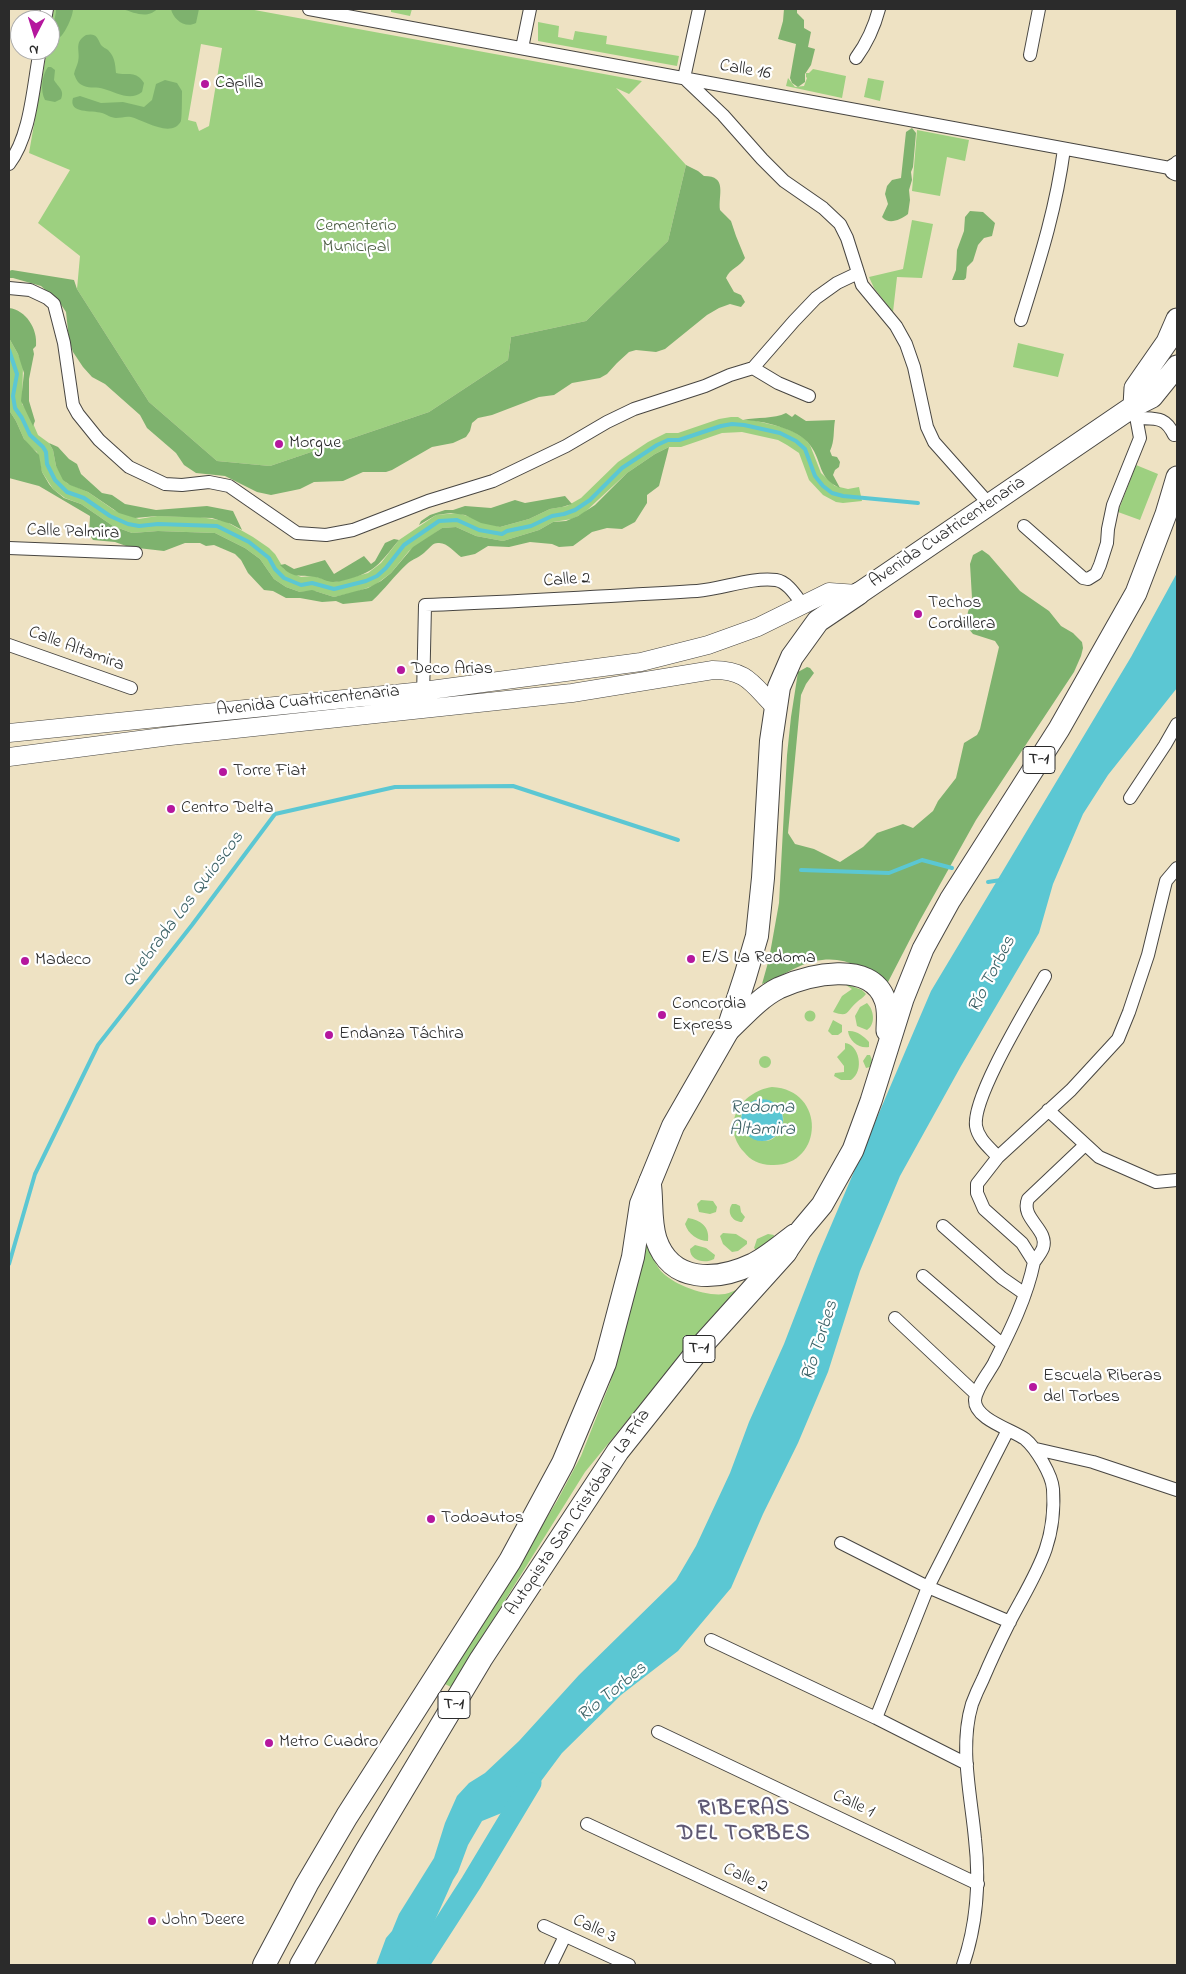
<!DOCTYPE html>
<html>
<head>
<meta charset="utf-8">
<style>
  body { margin:0 }
  #map { position:relative; width:1186px; height:1974px; overflow:hidden; background:#eee2c3; font-family:"Indie Flower",sans-serif }
  canvas { display:block }
  .frame { position:absolute; inset:0; border:10px solid #2b2b2b; pointer-events:none }
  .north { position:absolute; left:10px; top:10px; width:50px; height:50px; box-sizing:border-box; background:#fff; border:1px solid #aaa; border-radius:50%; rotate:185deg; font-size:14px; font-weight:700; line-height:20px; text-align:center; color:#2b2b2b }
  .north::after { content:''; display:block; margin:auto; width:18px; height:22px; background:#b5179e; clip-path:polygon(50% 0,100% 100%,50% 72%,0 100%) }
</style>
</head>
<body>
<div id="map">
<canvas width="1186" height="1974"></canvas>
<div class="frame"></div>
<div class="north">N</div>
</div>
<script>
const c = document.querySelector('canvas').getContext('2d');
c.lineJoin = 'round';
function paint(path, color) { c.fillStyle = color; c.fill(path, 'evenodd'); }
function stroke(path, color, width, dash) { c.strokeStyle = color; c.lineWidth = width; c.lineCap = dash ? 'butt' : 'round'; c.setLineDash(dash || []); c.stroke(path); }
function drawText(font, color, halo, rows, align = 'center') {
  c.font = font + ' "Indie Flower",sans-serif'; c.lineWidth = 4.5; c.setLineDash([]); c.textBaseline = 'middle'; c.strokeStyle = halo; c.fillStyle = color; for (const [text, x, y, turn = 0] of rows) {
    c.save(); c.translate(x, y); c.rotate((+turn || 0) * Math.PI / 180); c.textAlign = isNaN(turn) ? turn : align; if (halo) c.strokeText(text, 0, 0); c.fillText(text, 0, 0); c.restore();
  }
}
paint(new Path2D(`
  M54 9H249L642 81 629 94 616 88 686 165 668 241 586 321 511 337 508 360 429 412 270 466 217 461 149 402 77 289 80 256 38 223 70 170 29 153 47 50H50V31ZM201 44 222 48 209 126 199 131 196 122 188 120Z
  M391 9H412L410 16 391 12Z
  M538 22 559 26 558 37 573 40 575 31 607 36 606 44 679 56 677 66 538 41Z
  M813 69 846 76 842 98 786 86 788 78 795 87 804 86 807 78 806 77V73H809Z
  M868 78 884 81 880 101 864 97Z
  M917 130 969 140 965 161 947 157 940 196 912 191Z
  M912 220 933 224 922 278 897 277 893 312 874 288 869 277 903 269Z
  M9 338 18 354 23 366 22 404 29 414 38 435 49 443 53 450 56 466 67 483 88 492 114 510 139 519 157 516 200 517 225 521 253 537 269 548 275 554 284 569 301 577 313 576 335 582 368 573 381 563 399 540 436 515 458 513 500 527 529 519 550 509 567 506 581 498 618 462 648 442 666 433H678L719 419 731 417H738L743 420H752L782 427 794 432 805 439 810 445 821 473 835 486 848 489 859 487 862 501 843 503 836 502 823 495 809 480 799 453 787 445 778 440 742 432 722 433 681 447H669L655 454 627 473 584 513 572 519 553 522 539 530 503 541 476 536 456 527 442 528 409 551 391 573 375 585 356 592 334 597 315 591 300 592 286 587 274 579 260 559 245 548 215 533 158 531 132 533 113 526 81 504 65 498 53 489 42 472 37 452 28 445 24 439 16 421 9 410Z
  M1018 343 1064 354 1058 377 1013 367Z
  M1136 465 1158 474 1140 520 1118 512Z
  M843 983 862 990 866 994C863 998 860 999 857 1002 846 1011 850 1018 833 1012L842 996 852 989Z
  M867 1003C874 1010 876 1024 867 1030L857 1026 855 1016 860 1007Z
  M804.5 1016a5.5 5.5 0 1 1 11 0a5.5 5.5 0 1 1-11 0Z
  M833 1020 842 1025V1032L838 1035H832L828 1031Z
  M848 1031C856 1030 864 1036 869 1042V1047C859 1049 849 1041 848 1031Z
  M845 1043C859 1044 865 1071 851 1080H841L834 1076 835 1073 844 1072V1066L837 1057 845 1049Z
  M867 1055H870L872 1060 870 1067 866 1068 863 1061Z
  M759 1062a6 6 0 1 1 12 0a6 6 0 1 1-12 0Z
  M772 1087C828 1090 823 1168 771 1165 760 1165 750 1160 744 1152 720 1125 740 1092 772 1087ZM759 1099C773 1099 788 1111 782 1126 769 1165 712 1118 759 1099Z
  M701 1200 713 1201 717 1207 716 1212 710 1214 699 1212 697 1204Z
  M732 1204H736L740 1206 741 1212 745 1217 742 1222C733 1222 726 1213 732 1204Z
  M688 1218C701 1220 710 1227 708 1241 698 1241 688 1234 685 1224Z
  M723 1233 736 1234 747 1241V1244L738 1251 732 1252 723 1244 720 1236Z
  M768 1234 774 1235 773 1239 756 1250 754 1248 757 1239Z
  M645 1238C649 1249 653 1260 660 1270 673 1285 706 1297 725 1294 730 1293 735 1290 740 1288L693 1340 585 1472 451 1687 445 1684 557 1501 581 1456 610 1383 626 1327Z
  M695 1245 706 1248 715 1255 714 1259C705 1264 690 1261 690 1249Z`), '#9dd080');
paint(new Path2D(`
  M56 9H73C73 16 65 34 59 38L54 37C50 28 56 19 56 9Z
  M123 9H157C148 19 134 13 123 9Z
  M171 9H199L196 23C185 29 173 19 171 9Z
  M784 9H797V13L804 20V28L811 32 808 47 815 49 811 65 805 74V82L798 87 792 83 790 78 796 44 778 39 783 21Z
  M86 35C96 33 97 37 101 45 104 48 105 48 108 50 115 57 115 64 116 73 128 76 136 70 144 83L142 92C130 102 116 92 104 89 97 86 90 89 84 86 78 84 76 79 74 74 75 69 77 66 78 62 81 51 73 43 86 35Z
  M51 67 55 70 54 80C58 87 65 90 61 99L55 102 45 100C40 91 42 75 48 67Z
  M165 80 177 83 182 91C182 96 182 118 181 121 172 139 143 120 131 117 126 116 121 118 116 118 111 118 106 114 102 113 92 110 68 114 73 98L80 96 101 103 123 102 144 107 152 100 156 84Z
  M912 128 916 133 913 167 911 172 912 180 909 190 910 200 908 214C900 220 889 225 882 217L888 204 885 194 887 186 892 180 901 178 906 132Z
  M686 165 698 171 704 176C728 176 718 195 720 210L731 221 736 236 745 258C740 267 730 268 726 278L734 292 741 295 745 302 741 307 730 304 719 308 707 315 665 349 656 352 636 350 629 352 617 363 607 374 600 378 572 383 554 395 539 397 492 415 478 418 472 423 470 431 466 437 453 443 432 447 392 470 386 472H363L343 481 314 482 300 489 271 495 257 492 225 476 196 473 184 465 176 453 147 428 140 415 105 384 92 377 83 367 73 352 69 340 66 312 60 303 41 286 13 278H9V271L12 270 74 280 77 289 149 402 217 461 270 466 429 412 508 360 511 337 586 321 668 241Z
  M970 211 983 212 995 223 992 236 984 238 978 245 973 261 967 267 966 278 964 280H952L956 270 957 250 964 231 965 217Z
  M9 308C26 310 38 329 36 346L33 349 34 354 29 379V401L35 421 33 426 21 401 24 373 18 354 9 338Z
  M9 410 16 421 24 439 39 455 42 472 49 484 53 489 64 498 81 504 113 526 132 533 158 531 215 533 245 548 260 559 274 579 286 587 300 592 312 590 334 597 368 588 381 581 391 573 413 547 442 528 456 527 476 536 503 541 539 530 553 522 566 521 578 516 595 505 627 473 655 454 669 447 659 486 647 495V503L635 522 622 529 607 528 592 532 573 546 559 547 552 544 530 542 509 547 488 546 475 554 461 557C454 552 447 542 438 543 432 543 430 548 426 551 421 557 412 559 407 564 394 576 385 589 372 601L343 604 336 601 322 602 300 598H286L273 591 264 590 248 573 241 560 235 554 214 545 206 546 200 543H185L164 551 129 547 115 542 93 540 89 534 90 516 39 486 9 478Z
  M786 413 792 417 795 414 806 421 835 420C833 432 835 440 830 451L832 456 837 457 840 462 839 467 835 470 833 475 840 488C817 478 823 462 810 445 799 429 761 420 743 420 757 417 774 419 786 413Z
  M49 443 58 447 69 459 77 464 81 474 102 493 112 495 125 504 156 510 207 506 233 511 242 530 231 524 212 518 157 516 135 518 119 513 88 492 70 485 63 480 56 466 53 450Z
  M565 496 572 504 562 507 550 509 529 519 500 527 481 523 465 515 451 513 436 515 419 525 421 521 430 515 445 510H453L465 506 491 508 515 500 525 503Z
  M394 539 399 540C379 564 376 572 345 580 341 581 338 582 333 582 327 582 322 578 315 577 299 574 294 580 280 565L285 564 294 569 325 560 334 574 364 556 371 564 375 561 385 543Z
  M982 550 989 555 1020 591 1049 611 1061 626 1073 633 1082 642 1083 648 1081 656 1074 672 976 820 919 922 887 984C858 963 834 951 798 967 786 972 775 980 762 984L769 959 779 903 787 755 791 717 798 672 807 667 810 668 814 673 806 684 801 695 788 833 795 844 814 849 840 862 863 847 877 833 903 824 913 828 933 811 938 801 956 778 964 743 977 735 980 729 999 647 995 641 973 634 968 628 966 619 972 598 970 564 973 555Z`), '#7eb26e');
paint(new Path2D(`
  M1177 573V688L1108 775 1083 814 1053 884 1039 933 961 1066 900 1176 860 1271 828 1372 798 1443 763 1514 731 1588 678 1651 621 1695 562 1753 524 1804 482 1821 468 1845 458 1872 453 1880 415 1965H376L386 1938 392 1931 399 1914 434 1858 445 1823 457 1796 469 1783 485 1773 519 1741 579 1675 676 1580 696 1546 730 1473 749 1422 784 1344 818 1256 931 991 1131 657Z
  M741 1120a21 21 0 1 1 42 0a21 21 0 1 1-42 0Z`), '#5bc7d3');
stroke(new Path2D(`
  M9 350 17 374 13 396 15 408 22 418 30 435 43 447 46 452 47 464 55 480 67 492 84 498 110 516 128 524 139 526 158 524 217 526 249 542 269 558 275 569 284 578 301 585 312 583 334 589 366 581 377 576 386 568 404 545 439 521 457 520 479 530 502 534 507 531 531 526 552 516 564 514 575 510 590 500 622 468 657 445 668 440H679L721 426 732 424 744 425 780 433 796 441 805 449 815 476 823 486 832 493 843 496 918 503
  M801 870 889 873 922 860 952 868
  M988 882 1001 880
  M9 1264 35 1174 98 1045 192 925 275 814 395 787 513 786 678 840`), '#5bc7d3', 4);
stroke(new Path2D(`
  M418 1965 471 1883 531 1783`), '#5bc7d3', 21);
const minor = new Path2D(`
  M309 9 1175 169 1177 162
  M699 9 684 78 723 115 762 159 784 181 823 208 840 224 847 238 862 285 896 326 906 344 914 367 927 427 934 442 990 505
  M45 20 47 9
  M522 48 530 9
  M1030 55 1039 9
  M856 58C867 43 874 28 879 9
  M9 164C31 135 33 86 40 50
  M9 288 30 290 47 298 54 304 64 343 73 405 78 414 99 440 129 467 165 484 182 485 209 482 229 486 297 533 326 535 353 530 428 501 493 481 566 446 607 422 634 409 705 386 730 375 753 368 794 321 816 298 837 283 858 273
  M1021 320C1039 262 1056 210 1064 149
  M753 368 778 383 809 396
  M1137 418C1156 419 1165 416 1174 435
  M1024 526 1083 578 1088 579 1096 574 1100 565 1107 543 1108 529 1113 505 1140 438 1134 406
  M9 548 136 553
  M9 645 131 688
  M423 697 425 605C516 602 606 596 697 591 723 589 750 577 776 580 788 582 796 596 803 605
  M1130 798 1165 745 1177 724
  M1048 1110 1099 1157 1156 1182 1177 1180
  M998 1157C990 1148 978 1139 976 1126 972 1097 1029 1005 1045 976
  M943 1226 1002 1278 1025 1294
  M1034 1262C1037 1258 1041 1253 1043 1248 1049 1229 1020 1219 1028 1199L1085 1145
  M923 1276 1003 1345
  M895 1318 976 1394
  M1036 1449 1093 1462 1177 1490
  M841 1543 928 1587 1010 1622
  M711 1640 876 1718 967 1764
  M876 1718 928 1587 1008 1430
  M658 1732 978 1884
  M587 1824 889 1965
  M544 1926 629 1965
  M551 1965 565 1936
  M963 1965C977 1924 980 1882 975 1839 971 1795 959 1747 972 1704 975 1696 979 1687 983 1679 991 1660 1000 1641 1009 1623 1034 1575 1057 1546 1053 1489 1052 1475 1036 1448 1025 1439 1013 1430 974 1419 975 1400 976 1388 988 1374 994 1363 1010 1331 1027 1297 1034 1262L1022 1243 984 1209 977 1193V1184L998 1157 1071 1090 1118 1039 1129 1012 1148 955 1166 881 1177 868`);
const secondary = new Path2D(`
  M9 733 423 691 641 662 708 645 758 627 829 592 858 594
  M9 757 170 736 572 693 713 670C747 670 752 684 775 707`);
const trunk = new Path2D(`
  M1175 169 1177 170
  M1134 406 1135 388 1167 342 1177 319
  M858 594 1134 406 1152 397 1177 366
  M727 1032C743 1017 759 998 779 988 808 975 871 959 885 1000 889 1010 887 1021 887 1031
  M650 1181C653 1200 650 1220 656 1239 671 1284 717 1281 753 1264 767 1257 781 1245 794 1235
  M786 1252 801 1230 822 1205 853 1150 871 1101 903 999 923 949 950 900 1059 729 1136 593 1166 514 1177 477`);
const motorway = new Path2D(`
  M264 1965 307 1884 347 1816 510 1561 563 1463 605 1363 633 1257 641 1204 673 1126 727 1032 745 977 757 936 763 878 771 741 779 687 792 657 818 621 858 594
  M301 1965 366 1851 481 1659 618 1451 704 1343 786 1252`);
stroke(minor, '#484642', 14);
stroke(secondary, '#484642', 19);
stroke(trunk, '#484642', 23);
stroke(motorway, '#484642', 24);
stroke(minor, '#fff', 12);
stroke(secondary, '#fff', 18);
stroke(trunk, '#fff', 21);
stroke(motorway, '#fff', 22);
for (const [x, y, r, color] of [
  [205,84,5,"#b5179e"],
  [279,444,5,"#b5179e"],
  [918,614,5,"#b5179e"],
  [401,670,5,"#b5179e"],
  [223,772,5,"#b5179e"],
  [171,809,5,"#b5179e"],
  [691,959,5,"#b5179e"],
  [25,961,5,"#b5179e"],
  [662,1015,5,"#b5179e"],
  [329,1035,5,"#b5179e"],
  [1033,1387,5,"#b5179e"],
  [431,1519,5,"#b5179e"],
  [269,1743,5,"#b5179e"],
  [152,1921,5,"#b5179e"]
]) { const dot = new Path2D(); dot.arc(x, y, r, 0, 2 * Math.PI); c.fillStyle = color; c.fill(dot); stroke(dot, '#fff', 2); }
for (const [x, y, w] of [
  [1039,760,32],
  [699,1349,32],
  [454,1705,32]
]) { const box = new Path2D(); box.roundRect(x - w / 2, y - 13.5, w, 27, 4); c.fillStyle = '#fff'; c.fill(box); stroke(box, '#2b2b2b', 1); }
drawText('bold 16px', '#2b2b2b', null, [
  ["T-1",1039,760],
  ["T-1",699,1349],
  ["T-1",454,1705]
]);
drawText('18px', '#2b2b2b', '#fff', [
  ["Calle 16",745,71,10],
  ["Calle Palmira",73,533,2],
  ["Avenida Cuatricentenaria",948,533,-34],
  ["Calle 2",567,581,-4],
  ["Calle Altamira",76,650,20],
  ["Avenida Cuatricentenaria",308,702,-6],
  ["Autopista San Cristóbal - La Fría",579,1513,-56],
  ["Calle 1",853,1805,25],
  ["Calle 2",745,1879,25],
  ["Calle 3",594,1930,25]
]);
drawText('18px', '#2b2b2b', '#fff', [
  ["Capilla",215,84],
  ["Morgue",289,444],
  ["Techos",928,604],
  ["Cordillera",928,625],
  ["Deco Arias",411,670],
  ["Torre Fiat",233,772],
  ["Centro Delta",181,809],
  ["E/S La Redoma",701,959],
  ["Madeco",35,961],
  ["Concordia",672,1005],
  ["Express",672,1026],
  ["Endanza Táchira",339,1035],
  ["Escuela Riberas",1043,1377],
  ["del Torbes",1043,1398],
  ["Todoautos",441,1519],
  ["Metro Cuadro",279,1743],
  ["John Deere",162,1921]
], 'left');
drawText('18px', '#4d5d44', '#fff', [
  ["Cementerio",356,227],
  ["Municipal",356,248]
]);
drawText('italic 19px', '#3c6266', '#fff', [
  ["Quebrada Los Quioscos",184,910,-53],
  ["Río Torbes",993,975,-63],
  ["Redoma",762,1109],
  ["Altamira",762,1131],
  ["Río Torbes",821,1341,-72],
  ["Río Torbes",613,1693,-39]
]);
c.letterSpacing = '1px';
drawText('bold 22px', '#5e5873', '#fff', [
  ["RIBERAS",744,1810],
  ["DEL TORBES",744,1835]
]);
c.letterSpacing = '0px';
</script>
</body>
</html>
